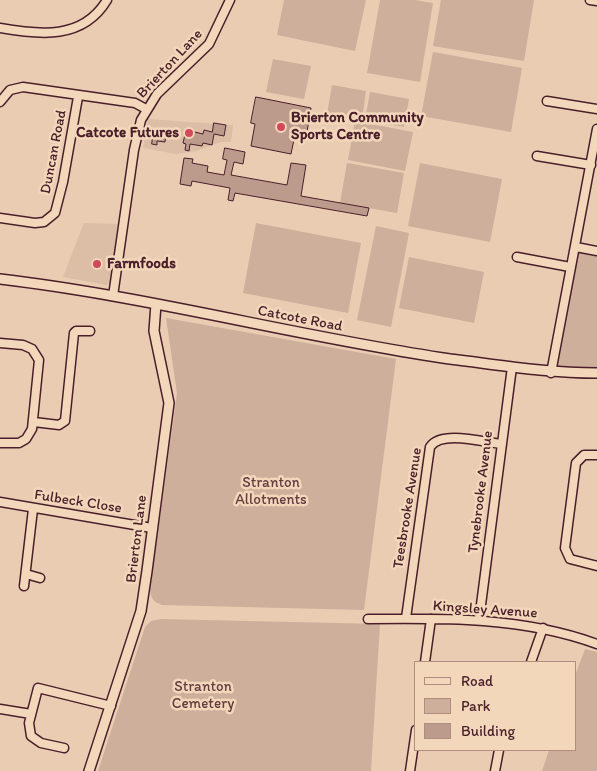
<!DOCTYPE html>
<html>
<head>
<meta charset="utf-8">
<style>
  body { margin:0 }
  #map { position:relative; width:597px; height:771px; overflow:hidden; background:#e9ccb1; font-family:Itim,sans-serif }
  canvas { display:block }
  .legend { position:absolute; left:414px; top:661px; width:162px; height:90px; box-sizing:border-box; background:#f3d7ba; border:1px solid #af8d81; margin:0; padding:6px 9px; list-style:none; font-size:15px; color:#4a1f2b }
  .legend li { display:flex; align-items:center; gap:10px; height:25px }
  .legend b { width:25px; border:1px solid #af8d81 }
</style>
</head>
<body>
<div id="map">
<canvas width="597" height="771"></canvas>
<ul class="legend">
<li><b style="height:6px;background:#f3d7ba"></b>Road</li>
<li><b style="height:14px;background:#ceaf9b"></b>Park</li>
<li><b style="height:14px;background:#bc9b8c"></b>Building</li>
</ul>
</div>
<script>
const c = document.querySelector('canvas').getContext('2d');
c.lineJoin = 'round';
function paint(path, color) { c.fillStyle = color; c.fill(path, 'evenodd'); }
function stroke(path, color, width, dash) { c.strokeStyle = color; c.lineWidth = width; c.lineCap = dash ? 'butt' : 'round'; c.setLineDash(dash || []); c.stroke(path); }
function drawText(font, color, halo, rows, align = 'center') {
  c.font = font + ' Itim,sans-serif'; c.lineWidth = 5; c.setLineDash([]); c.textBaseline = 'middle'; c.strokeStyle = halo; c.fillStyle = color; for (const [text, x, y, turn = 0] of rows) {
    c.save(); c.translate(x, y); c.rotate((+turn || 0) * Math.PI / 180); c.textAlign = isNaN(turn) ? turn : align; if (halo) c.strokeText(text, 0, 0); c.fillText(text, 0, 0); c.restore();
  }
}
paint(new Path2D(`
  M148 119 233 125 231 142H221L196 151 176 154 143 148Z
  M84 223 118 224 111 280 107 285 63 277Z`), '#dcbda6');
paint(new Path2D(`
  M284 0H366L355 51 277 35Z
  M380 0H415L433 3 420 82 367 73Z
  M441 0H534L524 61 433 46Z
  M433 52 522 68 511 132 421 116Z
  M273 59 311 66 304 99 266 92Z
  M332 85 366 91 362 120 327 114Z
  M370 92 409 99 404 127 365 120Z
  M355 121 413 132 405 171 348 160Z
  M347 163 404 173 397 213 340 203Z
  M420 163 502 179 490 242 408 226Z
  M256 223 361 243 348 313 243 293Z
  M376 226 409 233 391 327 357 320Z
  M576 247 597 251V373H551Z
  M409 257 484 272 474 323 399 308Z
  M166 318 396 359 364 610 162 605C154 602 151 599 150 590L177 393Z
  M161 619 380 624 371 771H98L145 627 151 621Z
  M585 649 597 652V771H542L549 750H576V673Z`), '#ceaf9b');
const building = new Path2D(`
  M256 97 311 108 307 132 296 130 291 154 251 146 255 124 251 123Z
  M214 123 226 125 224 136 214 134 212 145 203 143 202 146 190 144 189 151 185 150 186 144 183 143 186 130 203 134 204 130 212 132Z
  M154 131 166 133 165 142 157 141V145L152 144Z
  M225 148 245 152 243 164 234 162 231 175 287 185 291 163 306 165 301 196 369 208 367 216 235 193 233 201 228 200 230 188 192 181 191 186 180 184 184 158 193 159 192 163 208 166 207 172 224 175 227 160 223 159Z`);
paint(building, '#bc9b8c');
stroke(building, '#4a1f2b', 1);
const minor = new Path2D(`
  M590 0 597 1
  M0 28C40 35 83 40 107 0
  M547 101 597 109
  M0 102 10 90 23 87 135 103 146 109
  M537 156 591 165
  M0 218 35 223 44 222 55 213 63 182 78 97
  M576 247 597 251
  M517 257 570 267
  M113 296 134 150 141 120 157 94 209 44 230 0
  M0 343 23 345 32 349 39 360 32 429 26 439 19 443H0
  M551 373 597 129
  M34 422 59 425 65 421 74 333 76 331H90
  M597 455H584L576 463 565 548 570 559 597 566
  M0 502 152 528
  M26 574 40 578
  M24 586 33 509
  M406 618 430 447C441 430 483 442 501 444
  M368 619C445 618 523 617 597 644
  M479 620 512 367
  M425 662 431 619
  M531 662 543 628
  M0 709 31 714
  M64 748 41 743 31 736 29 723 38 688 111 706
  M410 771 416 730
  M495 771 499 750`);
const tertiary = new Path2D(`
  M0 279C152 297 299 337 450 359 500 365 547 373 597 373
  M89 771 141 611 147 571 169 403 154 331 156 304`);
stroke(minor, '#4a1f2b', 11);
stroke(tertiary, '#4a1f2b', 12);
stroke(minor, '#f3d7ba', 8);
stroke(tertiary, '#f3d7ba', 9);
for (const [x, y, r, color] of [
  [281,127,5,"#d1495b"],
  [189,133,5,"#d1495b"],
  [97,264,5,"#d1495b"]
]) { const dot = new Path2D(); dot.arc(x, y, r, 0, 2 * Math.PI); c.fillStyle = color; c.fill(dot); stroke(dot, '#f3d7ba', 2); }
drawText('15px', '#4a1f2b', '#f3d7ba', [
  ["Brierton Lane",170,64,-47],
  ["Duncan Road",54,152,-79],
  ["Catcote Road",300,319,11],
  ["Tynebrooke Avenue",481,492,-83],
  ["Fulbeck Close",78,502,9],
  ["Teesbrooke Avenue",408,508,-81],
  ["Brierton Lane",137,539,-83],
  ["Kingsley Avenue",485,610,4]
]);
drawText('bold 15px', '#4a1f2b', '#f3d7ba', [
  ["Brierton Community",291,118],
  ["Sports Centre",291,135],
  ["Catcote Futures",179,133,"right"],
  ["Farmfoods",107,264]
], 'left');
drawText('15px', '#643c41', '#f3d7ba', [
  ["Stranton",271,483],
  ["Allotments",271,500],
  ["Stranton",203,687],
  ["Cemetery",203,704]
]);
</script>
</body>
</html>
